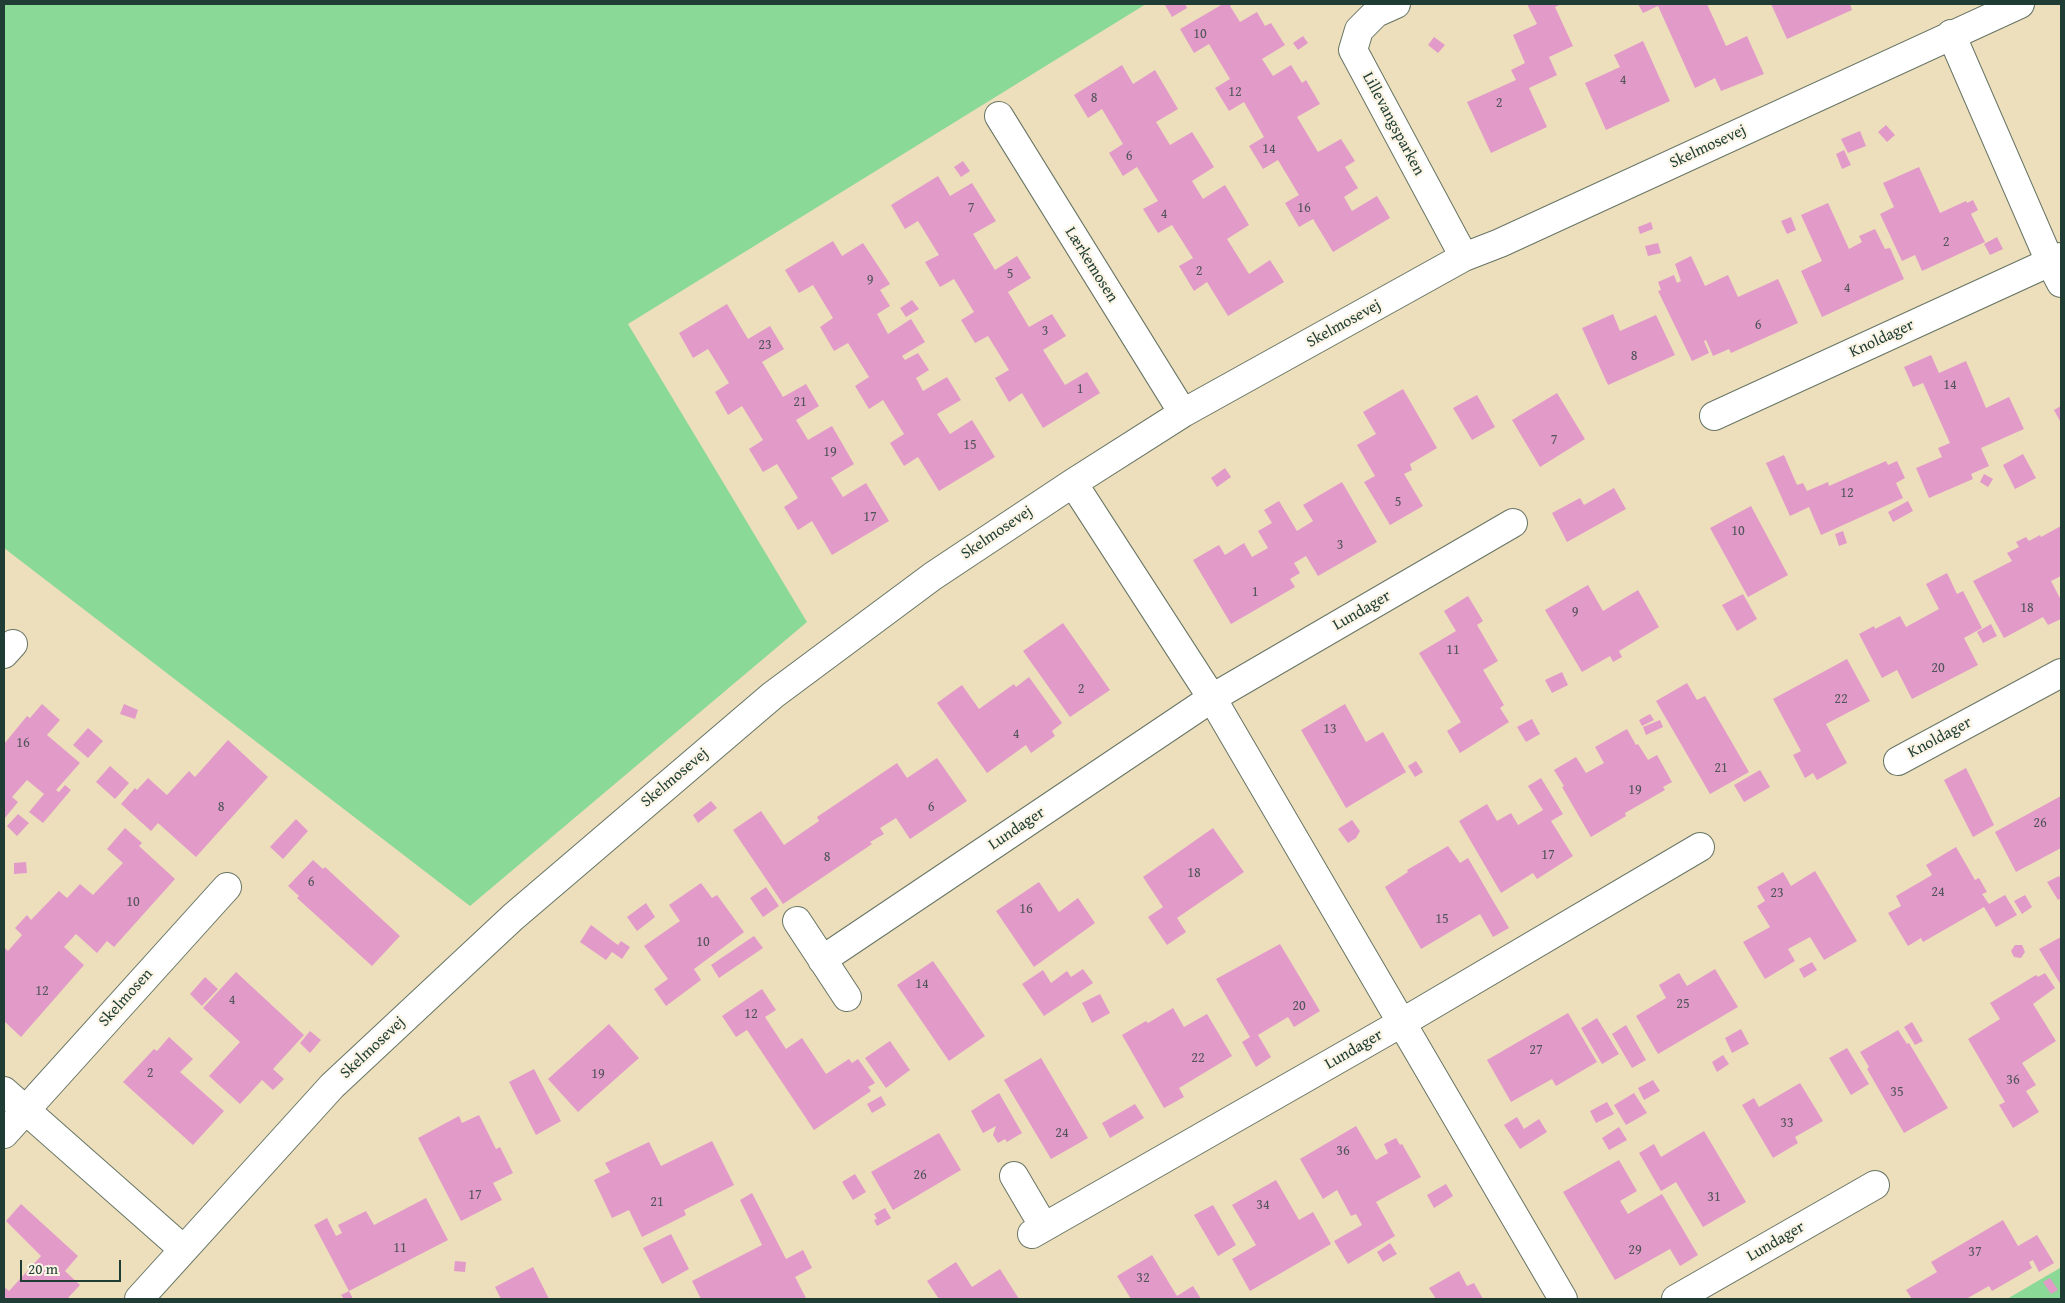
<!DOCTYPE html>
<html>
<head>
<meta charset="utf-8">
<style>
  body { margin:0 }
  #map { position:relative; width:2065px; height:1303px; overflow:hidden; background:#eddebc; font-family:"Gentium Book Plus",serif }
  canvas { display:block }
  .frame { position:absolute; inset:0; border:5px solid #1f3d34; pointer-events:none }
  .scale { position:absolute; left:20px; top:1260px; width:101px; height:22px; box-sizing:border-box; border:2px solid #1f3d34; border-top:0; padding-left:6px; font-size:15px; line-height:18px; white-space:nowrap; color:#1f3d34; -webkit-text-stroke:4px #fcf5e5; paint-order:stroke }
</style>
</head>
<body>
<div id="map">
<canvas width="2065" height="1303"></canvas>
<div class="frame"></div>
<div class="scale">20 m</div>
</div>
<script>
const c = document.querySelector('canvas').getContext('2d');
c.lineJoin = 'round';
function paint(path, color) { c.fillStyle = color; c.fill(path, 'evenodd'); }
function stroke(path, color, width, dash) { c.strokeStyle = color; c.lineWidth = width; c.lineCap = dash ? 'butt' : 'round'; c.setLineDash(dash || []); c.stroke(path); }
function drawText(font, color, halo, rows, align = 'center') {
  c.font = font + ' "Gentium Book Plus",serif'; c.lineWidth = 4.5; c.setLineDash([]); c.textBaseline = 'middle'; c.strokeStyle = halo; c.fillStyle = color; for (const [text, x, y, turn = 0] of rows) {
    c.save(); c.translate(x, y); c.rotate((+turn || 0) * Math.PI / 180); c.textAlign = isNaN(turn) ? turn : align; if (halo) c.strokeText(text, 0, 0); c.fillText(text, 0, 0); c.restore();
  }
}
paint(new Path2D(`
  M4 4H1146L628 324 807 622 470 906 4 548Z
  M2060 1268 2061 1299H2007Z`), '#8bd997');
paint(new Path2D(`
  M1168 4H1185L1187 8 1172 17 1165 5Z
  M1223 4H1233L1230 6 1240 22 1257 12 1265 26 1271 23 1285 45 1262 59 1273 76 1291 65 1302 83 1306 80 1320 104 1297 117 1318 152 1341 139 1355 161 1345 167 1358 188 1344 197 1352 211 1377 196 1390 218 1333 252 1313 219 1299 227 1285 203 1299 195 1278 160 1263 169 1249 146 1264 137 1244 102 1229 111 1215 88 1230 79 1209 44 1194 53 1180 29Z
  M1527 4H1561L1555 7 1573 46 1549 57 1557 75 1529 88 1547 127 1491 153 1467 102 1516 80 1511 70 1525 63 1513 35 1537 24Z
  M1638 4H1707L1726 46 1747 36 1764 74 1721 91 1715 78 1695 88 1658 6 1643 13Z
  M1771 4H1850L1852 10 1787 39Z
  M1303 36 1308 43 1298 50 1293 43Z
  M1434 37 1445 45 1438 53 1428 45Z
  M1643 41 1670 101 1606 130 1585 83 1620 67 1614 55Z
  M1122 65 1133 84 1155 70 1178 109 1156 122 1170 145 1192 132 1214 167 1192 181 1203 199 1225 185 1249 225 1227 239 1249 274 1270 260 1284 282 1228 316 1207 282 1194 291 1179 266 1193 258 1172 225 1158 233 1143 209 1158 201 1137 167 1123 176 1109 153 1123 144 1102 109 1088 118 1074 95Z
  M1886 125 1895 135 1887 142 1878 132Z
  M1860 131 1866 146 1848 153 1841 139Z
  M1844 150 1851 165 1842 169 1836 154Z
  M963 161 970 171 961 177 954 167Z
  M1919 167 1940 213 1966 201 1967 203 1973 200 1978 210 1971 214 1985 242 1922 271 1915 255 1902 261 1880 214 1894 207 1883 183Z
  M938 176 950 196 972 183 996 221 973 234 995 270 1017 256 1031 278 1008 292 1029 327 1052 314 1066 336 1043 350 1065 385 1087 372 1100 393 1043 428 1022 393 1009 402 995 378 1009 370 988 336 975 343 961 320 974 312 954 279 940 287 925 262 939 255 918 221 905 229 891 205Z
  M1828 203 1849 249 1862 242 1859 236 1875 229 1885 249 1890 248 1904 279 1822 317 1801 271 1822 261 1801 215Z
  M1791 217 1796 230 1787 234 1781 221Z
  M1651 222 1653 229 1640 234 1638 227Z
  M1997 237 2003 249 1990 255 1984 244Z
  M833 241 842 256 863 243 890 284 880 290 890 306 877 314 888 334 911 319 925 342 902 356 905 360 918 353 929 370 916 378 923 391 947 377 961 400 937 414 950 434 972 420 995 457 939 491 918 457 904 466 890 443 904 434 883 400 869 409 855 386 869 377 848 343 834 351 820 327 833 318 813 285 799 293 785 270Z
  M1658 243 1661 253 1648 256 1645 246Z
  M1691 256 1705 286 1728 275 1738 297 1778 279 1798 323 1731 353 1729 349 1713 356 1706 340 1704 341 1709 353 1692 361 1658 291 1661 290 1658 282 1674 275 1677 283 1681 281 1675 264Z
  M912 300 919 309 906 317 900 308Z
  M727 304 748 339 770 326 784 349 762 362 783 397 806 384 819 406 796 420 808 440 832 426 854 464 831 478 843 497 866 483 889 521 832 555 812 521 798 530 784 507 798 498 777 464 763 472 749 449 763 440 742 406 728 415 715 392 729 383 708 349 693 358 679 333Z
  M1613 314 1620 331 1656 315 1675 355 1608 385 1582 328Z
  M1931 355 1939 373 1966 361 1986 408 2009 397 2024 429 1981 448 1989 466 1971 474 1973 479 1929 498 1916 468 1942 457 1938 448 1950 443 1923 383 1913 387 1904 367Z
  M1403 389 1437 448 1410 464 1412 470 1404 474 1423 506 1390 525 1364 482 1375 476 1357 445 1376 434 1363 412Z
  M1557 393 1585 439 1540 467 1512 420Z
  M1477 395 1495 427 1472 440 1453 408Z
  M2061 406V423L2054 410Z
  M2023 454 2036 478 2015 489 2003 465Z
  M1784 455 1797 485 1803 483 1807 491 1828 482 1829 486 1886 461 1888 465 1897 461 1905 478 1896 483 1903 498 1821 535 1809 507 1790 516 1766 463Z
  M1225 468 1231 477 1217 487 1211 478Z
  M1984 474 1993 479 1988 487 1980 482Z
  M1342 482 1377 542 1318 576 1306 556 1294 563 1300 573 1290 579 1295 587 1231 624 1193 560 1219 545 1225 555 1244 543 1252 557 1268 548 1258 531 1272 523 1264 510 1279 501 1297 531 1313 521 1303 505Z
  M1614 488 1626 509 1567 542 1552 513 1580 498 1584 505Z
  M1908 501 1913 511 1893 522 1888 512Z
  M1751 506 1788 575 1748 597 1710 528Z
  M2061 526V576L2051 581 2061 600V619L2048 625 2043 617 2004 638 1973 581 2012 561 2007 553 2019 547 2016 542 2026 537 2029 541 2040 535 2041 537Z
  M1843 531 1847 543 1839 546 1835 534Z
  M1947 573 1957 594 1963 591 1982 628 1964 638 1978 665 1912 699 1897 670 1882 678 1859 634 1874 626 1875 629 1900 616 1906 627 1939 609 1926 584Z
  M1588 585 1603 611 1638 590 1659 627 1619 651 1622 657 1613 662 1610 656 1582 672 1545 610Z
  M1743 594 1757 619 1737 631 1722 605Z
  M1468 596 1483 621 1477 625 1498 661 1483 670 1504 705 1500 708 1509 722 1460 753 1447 731 1461 722 1419 653 1456 631 1444 611Z
  M1063 623 1110 690 1070 717 1023 651Z
  M1991 624 1997 636 1983 643 1977 632Z
  M1847 659 1870 701 1826 724 1847 763 1817 780 1813 773 1805 778 1793 755 1801 751 1773 699Z
  M1562 672 1568 685 1552 693 1545 680Z
  M1029 677 1062 723 1052 731 1055 736 1031 753 1026 745 987 773 937 703 962 685 979 709 1014 684 1016 687Z
  M1687 683 1697 700 1705 696 1749 772 1710 794 1656 701Z
  M42 704 60 720 47 735 80 763 56 790 59 792 65 785 71 790 43 823 29 812 44 794 27 780 12 797 18 802 4 819V744L27 716 30 718Z
  M124 704 138 710 135 719 120 714Z
  M1345 704 1366 742 1383 732 1406 772 1346 808 1301 730Z
  M1650 714 1654 720 1642 726 1639 720Z
  M1532 719 1540 734 1526 742 1517 727Z
  M1660 720 1663 727 1646 735 1643 727Z
  M88 728 103 741 88 758 73 745Z
  M1627 729 1636 745 1638 744 1648 760 1657 755 1672 782 1663 787 1665 790 1625 813 1626 816 1591 837 1562 787 1564 786 1554 770 1576 757 1586 773 1604 763 1595 747Z
  M228 740 268 777 196 857 158 823 151 831 121 804 135 788 137 790 148 778 167 795 189 771 195 777Z
  M937 758 967 801 910 839 896 818 880 828 884 834 870 842 872 844 783 904 733 830 761 811 784 845 819 821 817 817 897 763 907 778Z
  M1416 761 1423 772 1415 777 1408 766Z
  M110 766 129 783 115 799 96 782Z
  M1966 768 1994 825 1973 837 1944 780Z
  M1760 770 1770 787 1744 802 1734 785Z
  M1541 778 1563 814 1551 821 1573 856 1537 879 1533 873 1501 893 1459 821 1487 804 1497 821 1511 813 1518 825 1543 810 1528 786Z
  M2061 796V848L2016 872 1995 832Z
  M711 801 717 808 698 823 693 815Z
  M18 814 29 823 17 836 7 826Z
  M296 819 308 831 283 859 270 847Z
  M1352 820 1360 831 1356 838 1348 843 1338 829Z
  M125 828 142 843 139 846 175 879 114 947 107 941 97 953 76 934 64 947 84 965 21 1037 4 1021V949L5 948 8 951 22 935 15 928 27 915 31 920 59 891 67 898 80 884 93 895 123 863 107 849Z
  M1213 828 1244 872 1177 918 1186 932 1167 945 1148 917 1163 907 1143 877Z
  M1448 846 1460 863 1468 858 1509 928 1493 937 1480 914 1421 949 1385 887 1408 872 1407 870Z
  M1956 847 1975 880 1979 878 1987 892 1982 894 1989 904 2005 895 2017 915 1996 927 1984 907 1923 942 1921 938 1908 946 1888 913 1901 906 1896 896 1932 875 1926 865Z
  M313 860 323 869 325 867 400 936 372 966 297 898 299 896 288 886Z
  M26 862 27 873 14 874V863Z
  M1815 871 1857 941 1824 960 1810 937 1788 949 1795 961 1765 979 1743 942 1770 927 1757 906 1765 901 1757 887 1783 872 1791 886Z
  M2059 876 2061 880V898L2058 900 2047 882Z
  M1039 882 1059 912 1078 898 1095 923 1034 967 996 911Z
  M701 883 712 898 717 895 744 932 694 969 701 980 666 1006 654 989 668 979 644 946 680 921 669 905Z
  M766 887 779 906 763 917 750 898Z
  M2025 895 2032 907 2022 914 2014 901Z
  M646 903 655 917 637 931 627 917Z
  M591 925 618 945 621 941 630 947 622 959 612 952 606 960 580 942Z
  M754 936 763 948 719 978 711 965Z
  M2061 937V985L2039 949Z
  M1280 944 1320 1011 1294 1027 1288 1017 1258 1035 1271 1057 1256 1067 1242 1042 1250 1037 1216 979Z
  M2015 945H2022L2025 952 2021 958 2014 957 2011 951Z
  M933 961 985 1036 949 1061 897 985Z
  M1812 962 1817 970 1804 978 1799 969Z
  M1083 969 1093 983 1044 1016 1022 984 1043 970 1051 983 1067 971 1071 977Z
  M1715 969 1738 1007 1658 1054 1636 1016 1666 998 1659 985 1679 973 1687 986Z
  M236 972 304 1035 273 1069 284 1079 273 1090 262 1080 240 1104 209 1076 240 1042 203 1008Z
  M2045 973 2055 988 2033 1004 2056 1041 2022 1063 2036 1085 2026 1091 2039 1112 2013 1128 1999 1105 2005 1102 1968 1039 2000 1019 1990 1003 2036 975 2038 977Z
  M205 977 218 989 202 1006 190 994Z
  M762 989 776 1010 765 1017 786 1049 802 1038 826 1074 849 1059 852 1063 858 1059 875 1083 868 1087 871 1091 814 1130 747 1030 736 1037 722 1016Z
  M1100 994 1110 1013 1092 1023 1082 1003Z
  M1173 1008 1184 1027 1207 1014 1232 1056 1179 1088 1184 1097 1164 1108 1122 1035 1146 1021 1148 1023Z
  M1568 1013 1597 1062 1556 1086 1552 1079 1511 1102 1487 1060Z
  M1597 1018 1619 1054 1602 1064 1581 1028Z
  M1912 1022 1923 1041 1915 1045 1904 1027Z
  M609 1024 639 1058 578 1112 548 1079Z
  M1626 1025 1646 1060 1632 1068 1612 1034Z
  M1741 1029 1749 1044 1732 1053 1725 1038Z
  M1898 1030 1907 1044 1909 1043 1948 1108 1904 1133 1867 1069 1869 1067 1860 1052Z
  M310 1031 321 1040 310 1053 300 1043Z
  M169 1037 193 1059 180 1072 224 1111 193 1145 123 1082 154 1049 157 1051Z
  M890 1041 910 1070 886 1088 865 1058Z
  M1847 1048 1869 1084 1851 1095 1829 1058Z
  M1723 1055 1729 1064 1717 1072 1712 1062Z
  M1041 1058 1088 1138 1051 1159 1004 1080Z
  M534 1069 561 1121 536 1135 509 1082Z
  M1653 1080 1660 1091 1644 1100 1638 1088Z
  M1800 1083 1823 1121 1795 1137 1798 1143 1773 1158 1742 1105 1754 1098 1759 1107Z
  M999 1093 1022 1133 1007 1142 1005 1139 998 1143 993 1135 996 1126 983 1133 971 1111Z
  M1634 1093 1647 1113 1626 1125 1614 1105Z
  M881 1096 886 1105 872 1113 867 1104Z
  M1607 1102 1614 1114 1596 1123 1590 1111Z
  M1135 1104 1144 1118 1110 1138 1102 1123Z
  M479 1115 496 1149 500 1147 513 1173 493 1183 502 1200 461 1221 418 1138 459 1116 462 1123Z
  M1517 1117 1524 1129 1539 1119 1547 1132 1520 1149 1504 1125Z
  M1356 1126 1376 1160 1388 1153 1384 1144 1396 1138 1400 1145 1402 1144 1421 1177 1376 1202 1395 1236 1348 1264 1334 1241 1362 1225 1356 1214 1351 1216 1337 1190 1323 1199 1300 1159Z
  M1619 1127 1627 1140 1609 1150 1602 1138Z
  M1704 1131 1746 1202 1703 1227 1676 1182 1661 1191 1639 1153 1654 1144 1661 1157Z
  M939 1133 961 1170 893 1210 871 1172Z
  M712 1141 734 1185 684 1210 686 1215 642 1237 629 1210 612 1218 594 1180 610 1172 605 1163 649 1142 661 1166Z
  M1619 1160 1637 1191 1620 1201 1628 1214 1662 1194 1698 1255 1680 1266 1670 1249 1615 1280 1563 1192Z
  M855 1174 866 1192 853 1200 842 1182Z
  M1276 1180 1299 1220 1313 1212 1331 1244 1250 1291 1232 1259 1256 1245 1232 1205Z
  M1446 1184 1453 1196 1434 1208 1427 1195Z
  M752 1193 786 1259 803 1250 812 1268 795 1277 806 1298 804 1299H701L692 1281 762 1245 740 1200Z
  M426 1198 448 1240 349 1291 314 1225 327 1218 336 1236 342 1233 338 1225 366 1211 374 1225Z
  M21 1204 78 1256 65 1271 80 1285 67 1299H4V1287L9 1291 41 1256 6 1221Z
  M1213 1205 1236 1245 1218 1256 1194 1215Z
  M885 1208 891 1218 877 1226 874 1220 877 1219 874 1214Z
  M2003 1220 2018 1246 2037 1235 2054 1263 2039 1272 2033 1260 2029 1262 2032 1268 1992 1291 1989 1286 1966 1299H1912L1906 1290 1937 1272 1931 1262Z
  M671 1234 689 1269 662 1284 643 1248Z
  M1390 1243 1397 1254 1383 1262 1377 1252Z
  M1152 1255 1177 1296 1193 1286 1201 1299H1131L1117 1276Z
  M455 1261 466 1262 465 1272 454 1271Z
  M956 1262 972 1287 1000 1269 1019 1299H939L927 1281Z
  M533 1267 549 1299H501L495 1287Z
  M1459 1271 1467 1286 1474 1283 1483 1299H1436L1429 1288Z
  M2050 1278 2058 1290 2051 1294 2043 1282Z
  M349 1291 353 1299H344L341 1295Z`), '#e29bc9');
const minor = new Path2D(`
  M1396 4 1376 13 1359 30 1353 50 1464 257
  M1951 34 2050 262 2061 283
  M999 116 1183 413
  M1714 416 2061 257
  M1073 483 1212 698 1563 1299
  M4 654 13 644
  M1898 761 2061 673
  M797 921 847 997
  M822 960 1212 698 1513 523
  M4 1091 183 1249
  M4 1134 227 887
  M1014 1176 1044 1227
  M1032 1234 1403 1022 1700 847
  M139 1299 332 1086 513 917 773 695 933 576 1073 483 1183 413 1464 257 1500 243 2020 4
  M1676 1299 1875 1185`);
stroke(minor, '#677564', 30);
stroke(minor, '#fff', 28);
drawText('14px', '#505459', null, [
  ["10",1200,34],
  ["4",1623,80],
  ["12",1235,92],
  ["8",1094,98],
  ["2",1499,103],
  ["14",1269,149],
  ["6",1129,156],
  ["7",971,208],
  ["16",1304,208],
  ["4",1164,214],
  ["2",1946,242],
  ["2",1199,271],
  ["5",1010,274],
  ["9",870,280],
  ["4",1847,288],
  ["6",1758,325],
  ["3",1045,331],
  ["23",765,345],
  ["8",1634,356],
  ["14",1950,385],
  ["1",1080,389],
  ["21",800,402],
  ["7",1554,440],
  ["15",970,445],
  ["19",830,452],
  ["12",1847,493],
  ["5",1398,502],
  ["17",870,517],
  ["10",1738,531],
  ["3",1340,545],
  ["1",1255,592],
  ["18",2027,608],
  ["9",1575,612],
  ["11",1453,650],
  ["20",1938,668],
  ["2",1081,689],
  ["22",1841,699],
  ["13",1330,729],
  ["4",1016,734],
  ["16",23,743],
  ["21",1721,768],
  ["19",1635,790],
  ["8",221,807],
  ["6",931,807],
  ["26",2040,823],
  ["17",1548,855],
  ["8",827,857],
  ["18",1194,873],
  ["6",311,882],
  ["24",1938,892],
  ["23",1777,893],
  ["10",133,902],
  ["16",1026,909],
  ["15",1442,919],
  ["10",703,942],
  ["14",922,984],
  ["12",42,991],
  ["4",232,1000],
  ["25",1683,1004],
  ["20",1299,1006],
  ["12",751,1014],
  ["27",1536,1050],
  ["22",1198,1058],
  ["2",150,1073],
  ["19",598,1074],
  ["36",2013,1080],
  ["35",1897,1092],
  ["33",1787,1123],
  ["24",1062,1133],
  ["36",1343,1151],
  ["26",920,1175],
  ["17",475,1195],
  ["31",1714,1197],
  ["21",657,1202],
  ["34",1263,1205],
  ["11",400,1248],
  ["29",1635,1250],
  ["37",1975,1252],
  ["32",1143,1278]
]);
drawText('16px', '#1f3d34', '#fcf5e5', [
  ["Lillevangsparken",1393,124,62],
  ["Skelmosevej",1708,147,-25],
  ["Lærkemosen",1091,265,58],
  ["Skelmosevej",1344,324,-29],
  ["Knoldager",1882,339,-25],
  ["Skelmosevej",997,533,-34],
  ["Lundager",1362,611,-30],
  ["Knoldager",1940,738,-28],
  ["Skelmosevej",675,778,-40],
  ["Lundager",1017,829,-34],
  ["Skelmosen",126,998,-48],
  ["Skelmosevej",373,1048,-43],
  ["Lundager",1354,1050,-30],
  ["Lundager",1776,1242,-30]
]);
</script>
</body>
</html>
